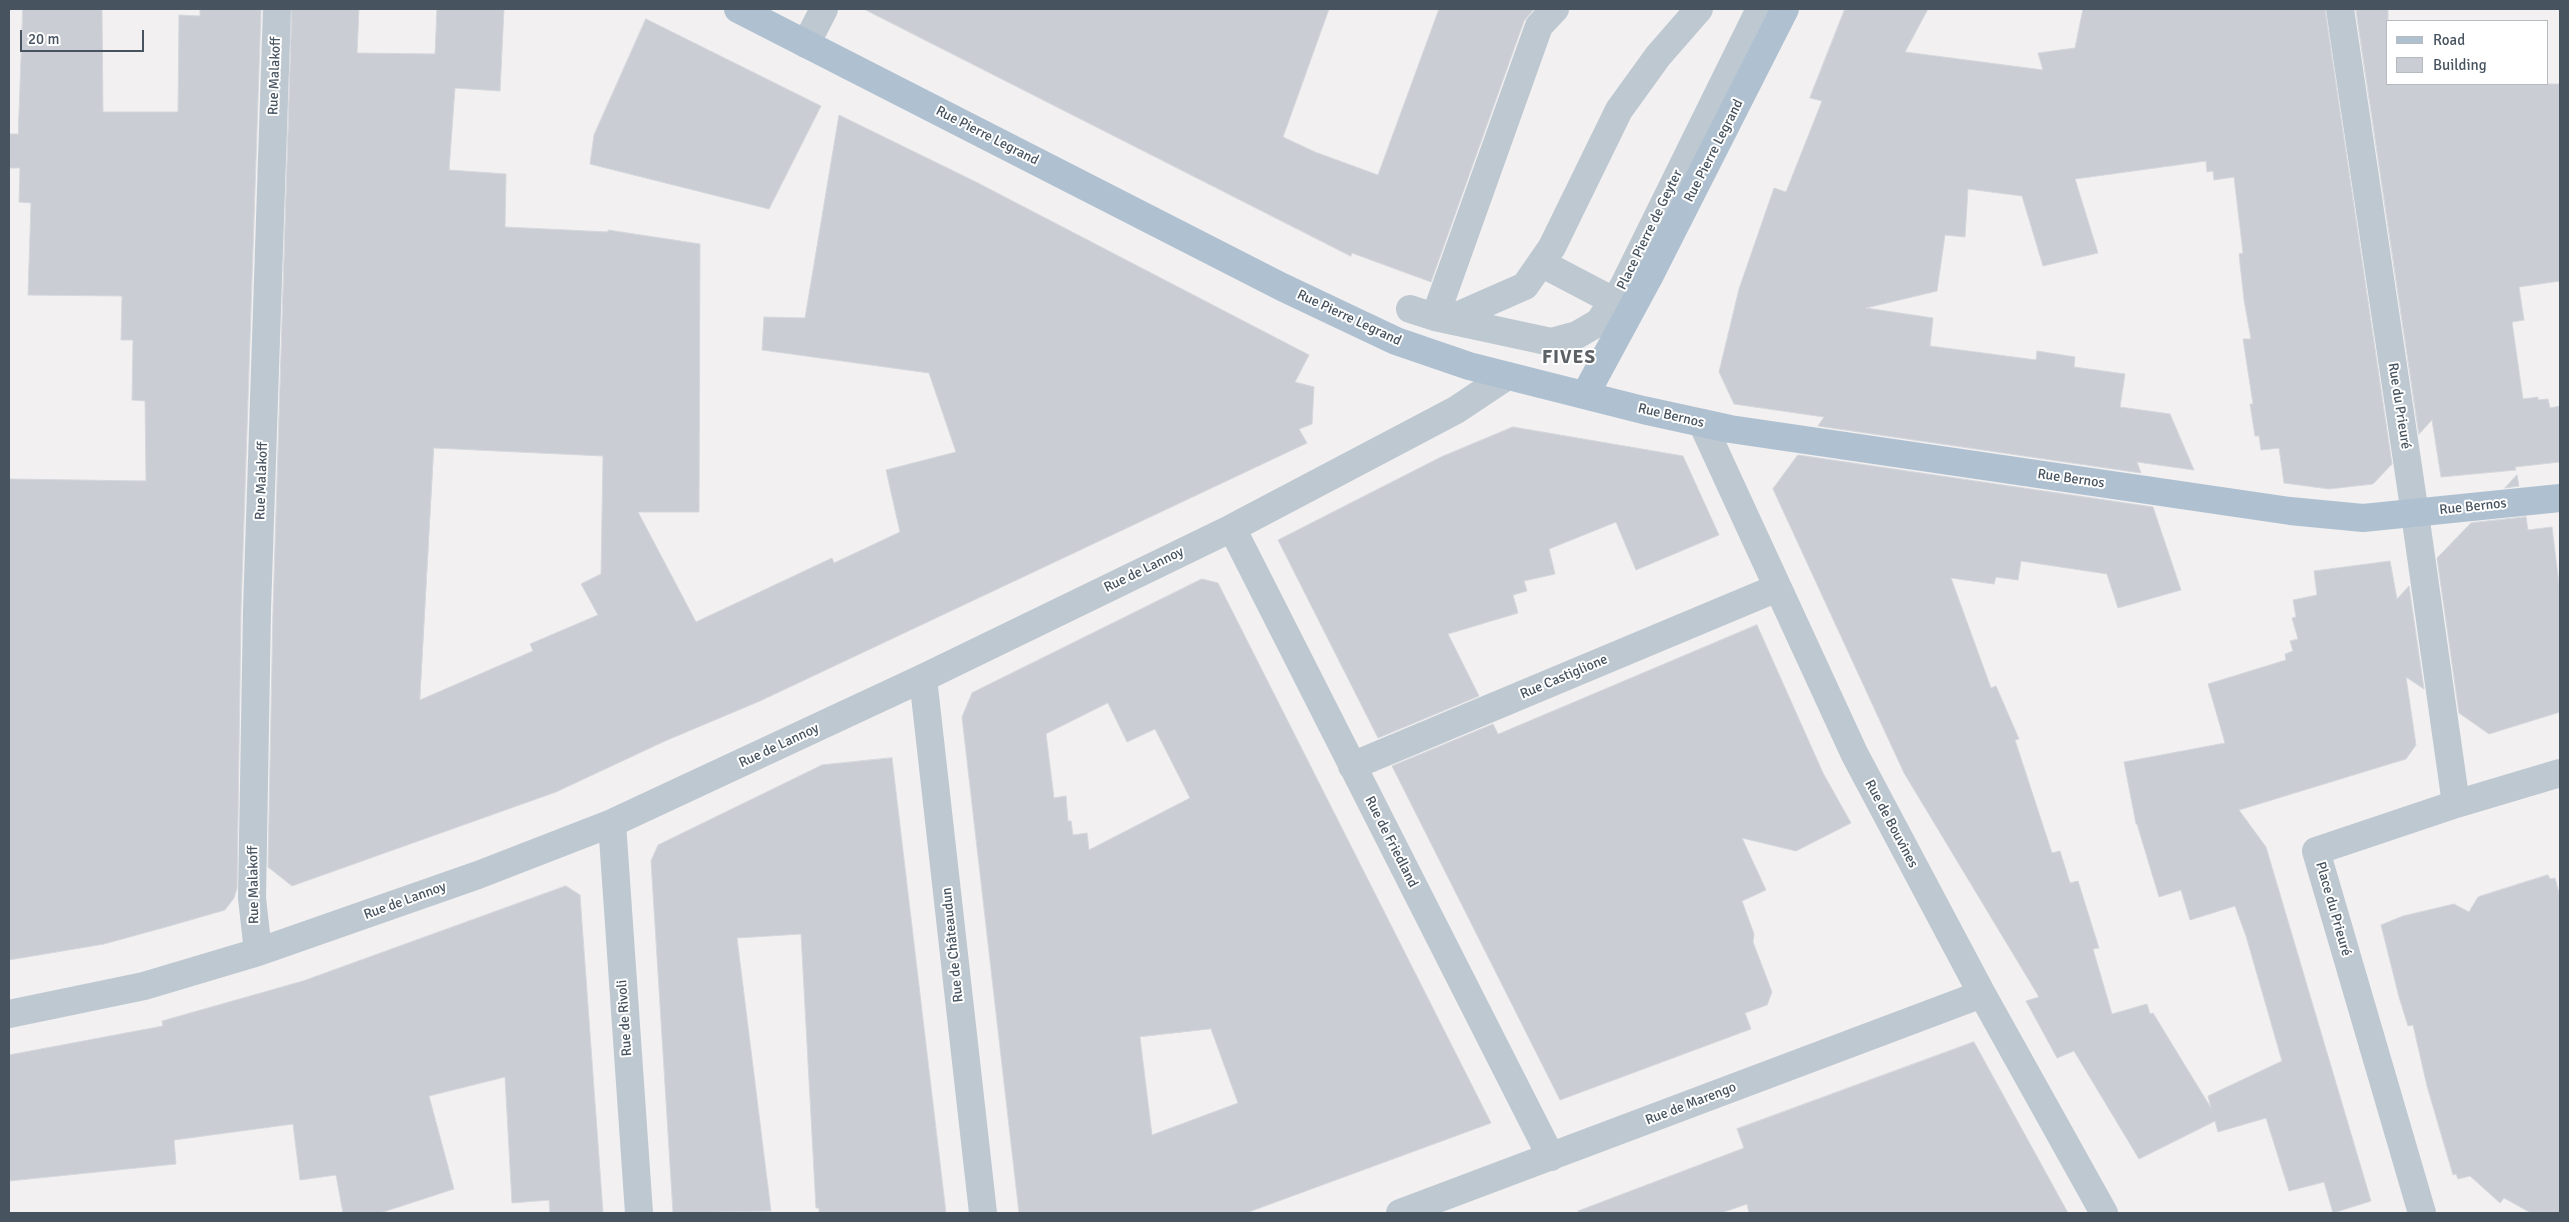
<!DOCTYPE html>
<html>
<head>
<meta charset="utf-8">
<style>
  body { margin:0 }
  #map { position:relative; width:2569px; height:1222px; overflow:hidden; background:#f3f0f1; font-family:Signika,sans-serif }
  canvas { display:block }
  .frame { position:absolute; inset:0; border:10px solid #475460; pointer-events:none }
  .legend { position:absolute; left:2386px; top:20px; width:162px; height:65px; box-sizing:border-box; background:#fff; border:1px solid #b5bbbf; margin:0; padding:6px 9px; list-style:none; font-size:15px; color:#475460 }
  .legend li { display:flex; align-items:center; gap:10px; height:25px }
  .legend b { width:25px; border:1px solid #b5bbbf }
  .scale { position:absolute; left:20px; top:30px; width:124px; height:22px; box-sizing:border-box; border:2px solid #475460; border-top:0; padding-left:6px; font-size:15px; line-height:18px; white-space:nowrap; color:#475460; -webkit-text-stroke:4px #fff; paint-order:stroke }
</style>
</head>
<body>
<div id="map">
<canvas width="2569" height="1222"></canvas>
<div class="frame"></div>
<ul class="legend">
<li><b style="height:6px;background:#afc1d1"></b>Road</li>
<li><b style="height:14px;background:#cacdd3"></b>Building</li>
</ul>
<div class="scale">20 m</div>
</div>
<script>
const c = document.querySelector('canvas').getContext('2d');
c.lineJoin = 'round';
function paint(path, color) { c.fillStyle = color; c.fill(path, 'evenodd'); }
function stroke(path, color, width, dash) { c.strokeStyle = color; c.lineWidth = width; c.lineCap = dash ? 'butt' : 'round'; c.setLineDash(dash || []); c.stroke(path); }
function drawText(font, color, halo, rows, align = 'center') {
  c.font = font + ' Signika,sans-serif'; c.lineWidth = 4; c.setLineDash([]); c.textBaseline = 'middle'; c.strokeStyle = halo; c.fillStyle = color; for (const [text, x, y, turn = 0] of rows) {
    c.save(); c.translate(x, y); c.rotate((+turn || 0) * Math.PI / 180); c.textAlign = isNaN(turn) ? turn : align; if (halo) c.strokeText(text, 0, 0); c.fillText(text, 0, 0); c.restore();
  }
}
const building = new Path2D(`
  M23 9H102L103 112H178L179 15 200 16V9H261L241 610 237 888 234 898 225 910 166 927 104 944 9 960V479L146 481 145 401 132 400 133 340H121L122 296 28 295 31 203 19 202 20 168H9V134H18Z
  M292 9H359L357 53 435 54 437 9H504L500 91 455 88 449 170 506 174 505 227 608 232V230L700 244 699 512H638L696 622 832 558 834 563 900 532 886 470 956 452 929 373 762 350 764 317 805 318 839 115 976 182 1309 355 1295 382 1314 387 1312 424 1299 429 1307 443 760 701 665 741 556 792 292 886 268 867 273 610ZM434 448 603 456 601 574 581 584 598 615 530 644 533 651 420 700Z
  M864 9H1329L1283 137 1315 152 1378 175 1439 9H1534L1524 21 1431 282 1352 253 1351 256Z
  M1845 9H1928L1905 52 2043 70 2038 53 2075 48 2083 9H2325L2392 464 2373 484 2329 489 2284 483 2279 448 2261 450 2259 436H2255L2250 404H2253L2243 339H2251L2244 300 2239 254 2243 253 2234 177 2214 180 2213 171 2207 172 2206 161 2075 179 2098 253 2043 266 2022 196 1968 189 1965 237 1945 235 1937 291 1866 308 1933 318 1930 346 2036 360 2037 351 2075 357 2074 367 2125 374 2120 407 2170 414 2194 470 2137 462 2141 473 1818 426 1824 417 1734 404 1719 372 1739 289 1774 188 1786 192 1822 101 1810 98Z
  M2356 9H2388V84H2560V281L2519 287 2524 320 2512 322 2523 399 2538 397V400L2548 399 2550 408 2560 406V462L2515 467 2516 470 2441 477 2432 420 2419 434Z
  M646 19 821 106 769 209 590 164 594 135Z
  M1513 427 1683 456 1719 535 1636 570 1616 522 1549 549 1555 574 1524 581 1527 591 1513 595 1518 613 1448 634 1479 696 1378 738 1278 540 1441 457Z
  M1798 455 2153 507 2181 590 2118 608 2107 574 2021 561 2018 580 1996 577 1994 584 1951 578 1991 688 1996 686 2019 739 2015 740 2052 853 2060 851 2070 883 2078 881 2099 948 2093 949 2112 1014 2147 1004 2150 1014 2153 1013 2211 1108 2208 1096 2282 1061 2246 936 2235 906 2190 920 2181 890 2159 897 2137 824H2136L2124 762 2225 743 2208 684 2286 660 2285 654 2293 651 2290 641 2298 639 2292 618 2296 617 2293 600 2317 595 2314 571 2390 561 2397 599 2409 586 2424 689 2406 677 2416 745 2406 759 2239 810 2266 847 2371 1201 2333 1213 2324 1182 2289 1191 2266 1118 2218 1132 2215 1121 2139 1159 2074 1051 2057 1058 2026 1001 2039 997 1904 773 1773 489Z
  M2517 475 2519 486 2505 488Z
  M2526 517 2528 530 2552 527 2560 592V712L2489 734 2459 713 2437 558 2471 523Z
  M1202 579 1218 583 1491 1123 1246 1213H1019L962 717 972 693ZM1108 703 1127 742 1155 729 1190 798 1089 850 1087 833 1073 835 1071 821H1068L1066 796 1054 798 1046 734ZM1211 1029 1238 1103 1152 1135 1140 1037Z
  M1757 625 1823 773 1851 823 1796 851 1742 838 1766 890 1742 901 1754 934 1753 942 1772 992 1767 1005 1745 1013 1751 1029 1560 1100 1392 766 1493 724 1498 734Z
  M892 758 946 1213H819V1208H816L801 934 737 938 771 1211 673 1213 651 861 658 845 822 765Z
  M2548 875 2550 879 2555 878 2560 897V1213H2531L2504 1198 2500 1203 2470 1176 2458 1179 2456 1174 2453 1175 2427 1086 2413 1025 2408 1026 2399 997 2381 925 2403 916 2454 904 2469 912 2478 897Z
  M566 886 580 895 603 1213H550L549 1200 512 1203 505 1077 429 1096 454 1189 380 1213H343L336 1175 300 1180 293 1124 174 1140 176 1164 9 1181V1055L163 1026 162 1021 303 981Z
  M1974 1042 2068 1213H1749L1747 1204 1721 1213H1579L1578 1211 1744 1148 1737 1129Z`);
paint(building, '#cacdd3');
stroke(building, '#d4d7dc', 1);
stroke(new Path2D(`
  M1555 9 1539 26 1435 317 1551 342 1577 335 1599 322 1623 287 1760 9
  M2340 9 2415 514 2456 804
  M806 44 824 9
  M1541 263 1602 295
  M1410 309 1435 317 1459 315 1525 286 1552 247 1619 110 1658 56 1699 9
  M1702 423 1855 755 1982 994 2104 1213
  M1232 528 1551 1157
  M923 678 983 1213
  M1352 766 1777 588
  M612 823 639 1213
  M258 952 252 898 257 610 277 9
  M9 1014 144 986 258 952 478 875 612 823 923 678 1232 528 1456 410 1507 376
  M1400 1213 1982 994
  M2422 1213 2316 851 2456 804 2560 773`), '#bdc8d1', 28);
stroke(new Path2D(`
  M738 9 1282 287 1396 341 1469 366 1643 410 1730 429 2290 511 2363 518 2560 498
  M1585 395 1651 273 1785 9`), '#afc1d1', 28);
drawText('14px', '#475460', '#fff', [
  ["Rue Malakoff",275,76,-88],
  ["Rue Pierre Legrand",987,136,27],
  ["Rue Pierre Legrand",1714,151,-63],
  ["Place Pierre de Geyter",1650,230,-64],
  ["Rue Pierre Legrand",1349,318,25],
  ["Rue du Prieuré",2399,406,81],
  ["Rue Bernos",1671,416,13],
  ["Rue Bernos",2071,479,8],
  ["Rue Malakoff",262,481,-88],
  ["Rue Bernos",2473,507,-6],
  ["Rue de Lannoy",1144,570,-26],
  ["Rue Castiglione",1564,677,-23],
  ["Rue de Lannoy",779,746,-25],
  ["Rue de Bouvines",1891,824,62],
  ["Rue de Friedland",1391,842,63],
  ["Rue Malakoff",254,885,-91],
  ["Rue de Lannoy",405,901,-20],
  ["Place du Prieuré",2333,909,74],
  ["Rue de Châteaudun",953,945,-96],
  ["Rue de Rivoli",625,1018,-94],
  ["Rue de Marengo",1691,1104,-21]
]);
c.letterSpacing = '1px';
drawText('bold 19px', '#5c6166', '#fff', [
  ["FIVES",1569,358]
]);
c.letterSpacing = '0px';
</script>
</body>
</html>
